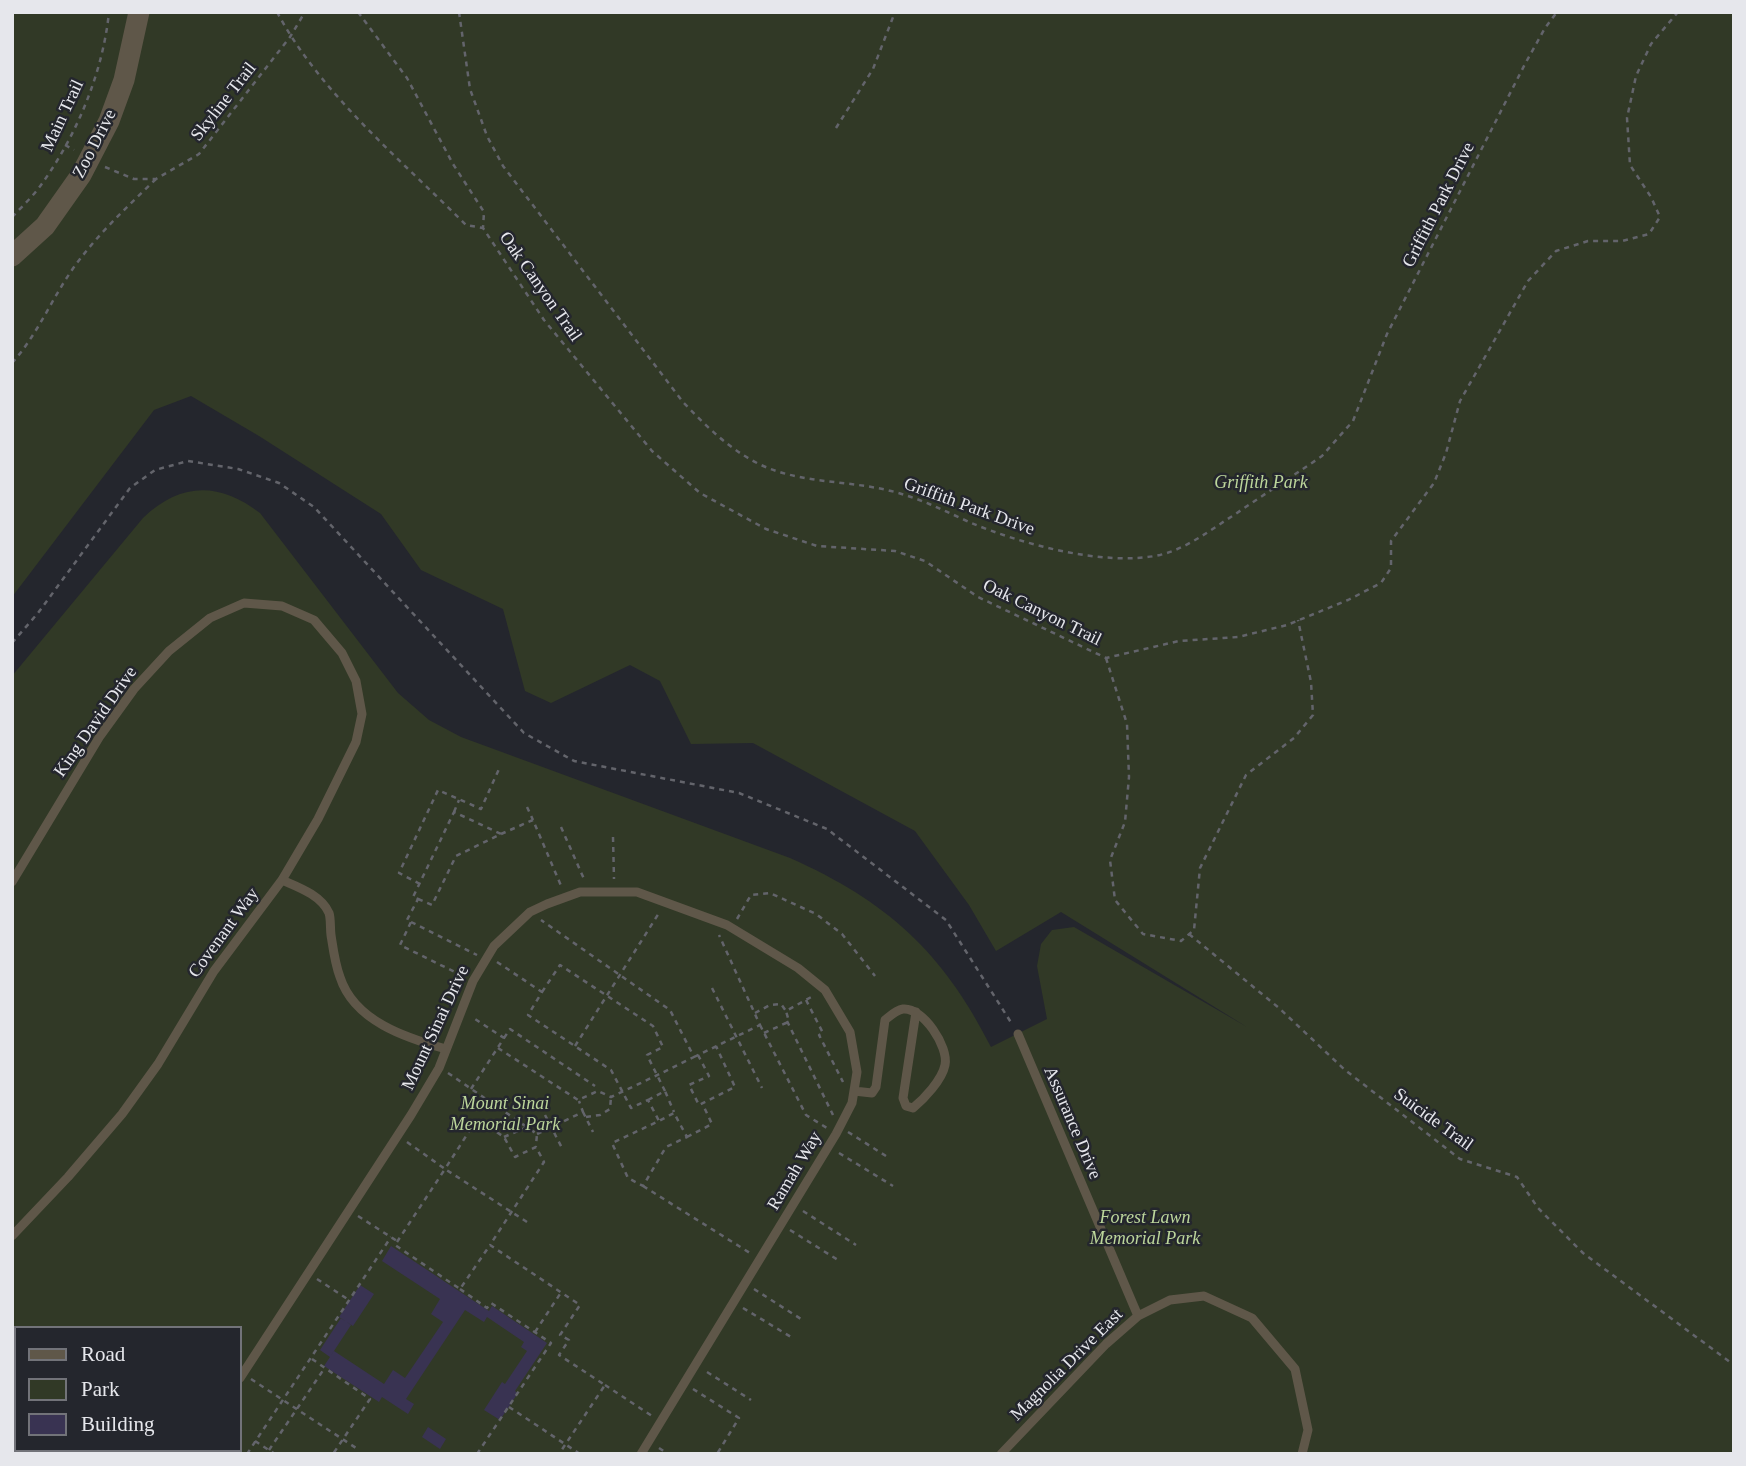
<!DOCTYPE html>
<html>
<head>
<meta charset="utf-8">
<style>
  body { margin:0 }
  #map { position:relative; width:1746px; height:1466px; overflow:hidden; background:#24262d; font-family:Georgia,serif }
  canvas { display:block }
  .frame { position:absolute; inset:0; border:14px solid #e6e7ec; pointer-events:none }
  .legend { position:absolute; left:14px; top:1326px; width:228px; height:126px; box-sizing:border-box; background:#24262d; border:2px solid #727379; margin:0; padding:9px 12px; list-style:none; font-size:21px; color:#e6e7ec }
  .legend li { display:flex; align-items:center; gap:14px; height:35px }
  .legend b { width:35px; border:2px solid #727379 }
</style>
</head>
<body>
<div id="map">
<canvas width="1746" height="1466"></canvas>
<div class="frame"></div>
<ul class="legend">
<li><b style="height:9px;background:#5f5749"></b>Road</li>
<li><b style="height:19px;background:#313926"></b>Park</li>
<li><b style="height:19px;background:#393352"></b>Building</li>
</ul>
</div>
<script>
const c = document.querySelector('canvas').getContext('2d');
c.lineJoin = 'round';
function paint(path, color) { c.fillStyle = color; c.fill(path, 'evenodd'); }
function stroke(path, color, width, dash) { c.strokeStyle = color; c.lineWidth = width; c.lineCap = dash ? 'butt' : 'round'; c.setLineDash(dash || []); c.stroke(path); }
function drawText(font, color, halo, rows, align = 'center') {
  c.font = font + ' Georgia,serif'; c.lineWidth = 5; c.setLineDash([]); c.textBaseline = 'middle'; c.strokeStyle = halo; c.fillStyle = color; for (const [text, x, y, turn = 0] of rows) {
    c.save(); c.translate(x, y); c.rotate((+turn || 0) * Math.PI / 180); c.textAlign = isNaN(turn) ? turn : align; if (halo) c.strokeText(text, 0, 0); c.fillText(text, 0, 0); c.restore();
  }
}
paint(new Path2D(`
  M12 12H1734V1454H12V676L143 518C181 482 219 482 260 513L398 693 429 720 461 737 790 858C887 901 943 952 991 1047L1047 1019 1037 966 1041 944 1052 930 1074 927 1247 1027 1061 912 996 951 969 905 915 831 753 743 691 744 660 681 630 665 551 703 525 691 503 609 421 570 381 514 259 436 191 396 154 410 12 597ZM16 1328H240V1450H16Z`), '#313926');
paint(new Path2D(`
  M391 1246 489 1311 492 1306 547 1343 515 1391 518 1393 500 1420 484 1410 502 1382 505 1384 527 1351 521 1347 524 1342 487 1317 484 1322 465 1310 406 1399 414 1404 408 1414 382 1397 379 1402 324 1366 334 1351 384 1384 393 1370 405 1378 443 1322 431 1314 440 1299 382 1261Z
  M360 1285 374 1294 353 1326 339 1317Z
  M341 1318 351 1325 330 1357 320 1350Z
  M428 1427 446 1439 440 1449 422 1437Z`), '#393352');
stroke(new Path2D(`
  M277 12C320 93 401 160 466 225L483 228
  M358 12 407 78 453 164 484 212 483 228 544 320 652 451 700 493 766 529 817 546 895 551 925 561 978 597 1106 658 1179 641 1238 637 1287 625 1348 600 1381 583 1391 568V541L1434 483 1446 453 1460 401 1528 281 1556 251 1588 241H1622L1649 234 1660 217 1651 197 1630 165 1627 118 1636 76 1651 44 1678 12
  M459 12 470 89 487 136 503 166 683 402C707 427 730 450 761 465 803 484 847 480 891 491 919 498 943 510 969 522 1021 544 1104 567 1160 555 1188 548 1210 530 1234 515 1263 495 1293 476 1322 456L1353 421 1387 334 1525 64 1545 28 1557 12
  M836 128 873 69 895 12
  M65 145 74 150
  M105 167 134 179H156L199 154 290 37 305 12
  M12 217C22 207 33 196 41 185 77 135 103 72 109 12
  M12 363C39 333 53 295 77 263 100 232 128 206 156 179
  M12 643 38 613 130 488 155 470 188 461 238 469 279 483 314 507 524 733 574 761 739 793 827 829 946 920 1012 1024
  M1106 658 1127 724 1129 777 1125 822 1110 860 1115 900 1143 934 1181 941 1194 930 1200 868 1246 775 1294 738 1313 715 1311 682 1298 620
  M527 807 533 820
  M454 812 459 800
  M561 827 584 879
  M501 834 533 820 562 888
  M613 837 614 879
  M420 884 399 873 438 790 481 809 499 769
  M418 899 432 905 456 856 501 834 454 812 413 897 418 899 407 920 411 922 400 945 461 975
  M737 919 751 895 770 893 816 914 842 934 875 976
  M411 922 477 955
  M1189 934 1279 1008 1345 1070 1460 1159 1517 1177 1538 1208 1583 1253 1734 1365
  M497 962 542 992 528 1015 611 1070 631 1108 648 1100 659 1121 612 1143 628 1178 643 1186 666 1147 687 1137 674 1113 659 1121
  M712 988 762 1088
  M542 992 560 965 653 1026 663 1047 647 1055 665 1091
  M806 1000 823 1033 819 1035 843 1082
  M755 1013 770 1005 781 1004 786 1011 813 996
  M787 1021 833 1115
  M760 1025 806 1115 827 1128
  M764 1033 786 1023 788 1018 786 1011
  M504 1038 510 1029 595 1086
  M575 1046 659 913
  M498 1048 578 1100 598 1091 611 1097C639 1084 666 1071 694 1057L670 1010 541 920
  M698 1055 709 1076 689 1085 699 1105 735 1087 716 1046
  M694 1057 760 1025 719 935
  M448 1073 537 1134 536 1145
  M471 1089 504 1038 472 1017
  M648 1100 665 1091 674 1112
  M583 1112 593 1132
  M545 1115 562 1148
  M586 1117 600 1115 610 1109 611 1097
  M848 1132 886 1156
  M537 1134 583 1112 579 1101
  M504 1137 527 1127
  M687 1137 712 1124 703 1105
  M407 1142 445 1169 477 1119 504 1137 515 1157 536 1147 544 1162 490 1245
  M839 1153 893 1186
  M643 1186 750 1253
  M803 1211 856 1245
  M358 1216 397 1241
  M527 1222 445 1169 395 1245 460 1289 490 1245 580 1305 560 1335 569 1340 559 1355 605 1385 559 1454
  M790 1230 838 1260
  M317 1279 349 1300
  M460 1289 487 1308 491 1303 551 1343 477 1454
  M754 1289 801 1319
  M743 1308 791 1337
  M535 1332 560 1294
  M312 1359 370 1399 333 1454
  M707 1372 751 1400
  M251 1379 356 1448
  M605 1385 652 1416
  M693 1389 739 1418 717 1454
  M509 1407 580 1454
  M255 1441 275 1454
  M659 1448 668 1454
  M269 1450 324 1369
  M247 1454 391 1237`), '#63646b', 2.5, [5, 5]);
stroke(new Path2D(`
  M282 880C298 887 321 895 329 913 331 919 330 928 331 935 333 948 335 964 340 977 354 1021 406 1038 446 1049
  M12 882 100 736 134 689 169 651 210 618 244 603 282 606 314 620 342 653 356 681 362 714 356 742 318 819 282 880 214 971 158 1064 122 1114 68 1177 12 1236
  M1018 1034 1138 1316
  M854 1091 872 1093 876 1087 885 1020C890 1016 896 1010 903 1009 923 1007 949 1047 945 1065 942 1080 924 1099 913 1108L906 1106 903 1098 916 1012
  M240 1378 411 1115 439 1068 473 981 494 946 530 912 547 904 580 892H637L727 925 798 968 825 990 850 1032 857 1072 852 1103 836 1134 641 1454
  M190 1454 192 1450
  M1001 1454 1106 1344 1138 1316 1170 1300 1204 1296 1252 1318 1295 1369 1308 1430 1302 1454`), '#5f5749', 9);
stroke(new Path2D(`
  M12 256 45 226 81 175 109 121 124 80 139 12`), '#5f5749', 21);
drawText('18px', '#e6e7ec', '#24262d', [
  ["Skyline Trail",224,102,-52],
  ["Main Trail",63,116,-65],
  ["Zoo Drive",95,144,-63],
  ["Griffith Park Drive",1439,205,-63],
  ["Oak Canyon Trail",540,287,55],
  ["Griffith Park Drive",969,507,20],
  ["Oak Canyon Trail",1042,613,26],
  ["King David Drive",96,722,-55],
  ["Covenant Way",224,933,-54],
  ["Mount Sinai Drive",436,1028,-65],
  ["Suicide Trail",1433,1120,36],
  ["Assurance Drive",1072,1123,67],
  ["Ramah Way",795,1171,-59],
  ["Magnolia Drive East",1067,1365,-45]
]);
drawText('italic 18px', '#bcd69b', '#24262d', [
  ["Griffith Park",1261,483],
  ["Mount Sinai",505,1104],
  ["Memorial Park",505,1125],
  ["Forest Lawn",1145,1218],
  ["Memorial Park",1145,1239]
]);
</script>
</body>
</html>
